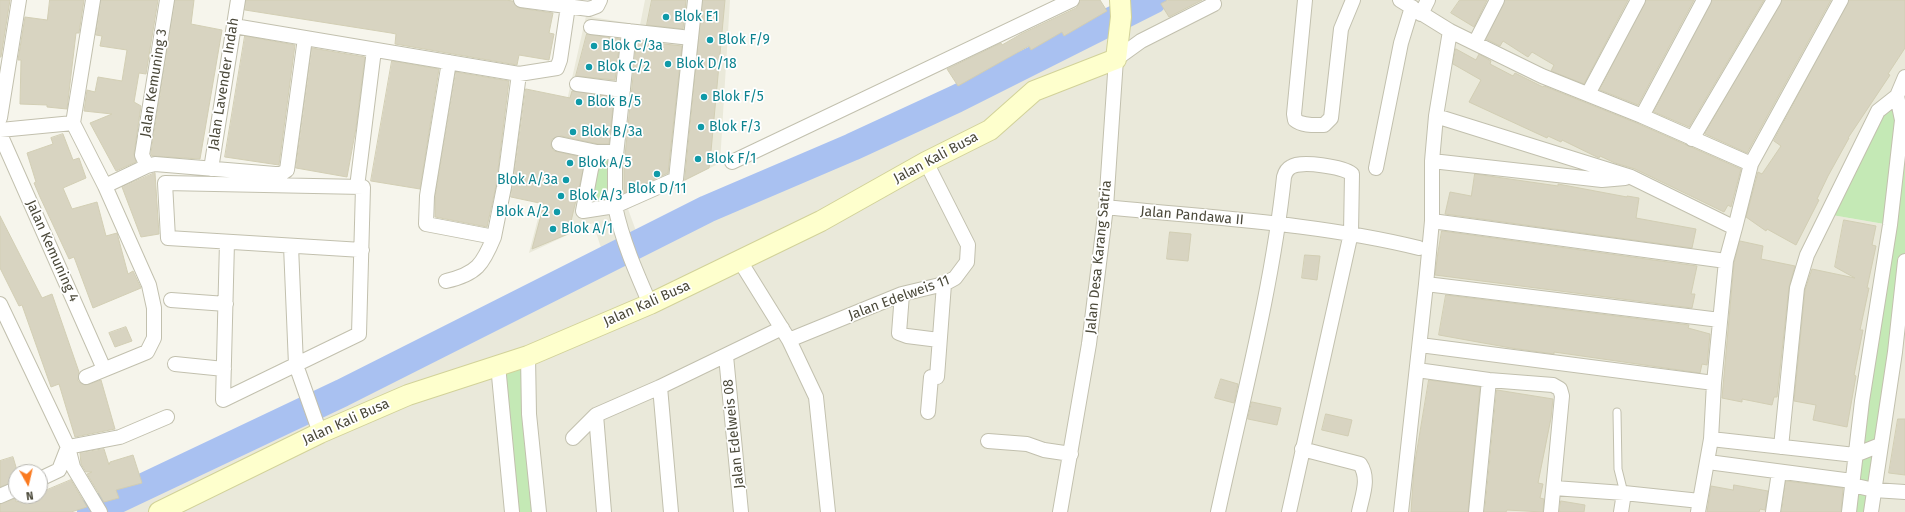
<!DOCTYPE html>
<html>
<head>
<meta charset="utf-8">
<style>
  body { margin:0 }
  #map { position:relative; width:1905px; height:512px; overflow:hidden; background:#f6f5ec; font-family:"Fira Sans",sans-serif }
  canvas { display:block }
  .north { position:absolute; left:8px; top:464px; width:40px; height:40px; box-sizing:border-box; background:#fff; border:1px solid #b7b6b0; border-radius:50%; rotate:172deg; font-size:11px; font-weight:700; line-height:16px; text-align:center; color:#4a4839 }
  .north::after { content:''; display:block; margin:auto; width:14px; height:18px; background:#fa791e; clip-path:polygon(50% 0,100% 100%,50% 72%,0 100%) }
</style>
</head>
<body>
<div id="map">
<canvas width="1905" height="512"></canvas>
<div class="north">N</div>
</div>
<script>
const c = document.querySelector('canvas').getContext('2d');
c.lineJoin = 'round';
function paint(path, color) { c.fillStyle = color; c.fill(path, 'evenodd'); }
function stroke(path, color, width, dash) { c.strokeStyle = color; c.lineWidth = width; c.lineCap = dash ? 'butt' : 'round'; c.setLineDash(dash || []); c.stroke(path); }
function drawText(font, color, halo, rows, align = 'center') {
  c.font = font + ' "Fira Sans",sans-serif'; c.lineWidth = 3.5; c.setLineDash([]); c.textBaseline = 'middle'; c.strokeStyle = halo; c.fillStyle = color; for (const [text, x, y, turn = 0] of rows) {
    c.save(); c.translate(x, y); c.rotate((+turn || 0) * Math.PI / 180); c.textAlign = isNaN(turn) ? turn : align; if (halo) c.strokeText(text, 0, 0); c.fillText(text, 0, 0); c.restore();
  }
}
paint(new Path2D(`
  M645 0H730L720 163 628 209 640 242 707 209 852 147 956 99 1121 18 1120 0H1905V77L1826 214 1890 225 1849 512H91L342 393 620 254 617 245 602 251 593 223 529 253 557 145 586 16 640 25Z
  M1905 261V512H1871Z`), '#eae9da');
paint(new Path2D(`
  M1905 77V261L1871 512H1849L1890 225 1826 214Z
  M597 152H616L615 206 583 211Z
  M528 356 539 512H512L498 365Z`), '#c4e9b5');
stroke(new Path2D(`
  M91 512 342 393 707 209 852 147 956 99 1153 0`), '#a9c1f1', 28);
const building = new Path2D(`
  M0 0H10L1 57H0Z
  M50 0H84L79 33H76L67 109 47 107V105L20 104 21 60H18L25 17 47 20Z
  M101 0H158L146 74 139 73 134 102 141 106 134 154 136 162 116 171 90 123 112 114 84 111 87 90 95 92 98 77 122 81 127 50 100 46 102 36 96 35Z
  M175 0H194L191 24 222 30 200 159 152 156 151 154Z
  M246 0H505L513 1 516 6 520 8 553 13 549 33 554 34 549 60 519 55 517 65 395 44 396 34 391 33 245 10Z
  M652 0H686L683 29 647 25Z
  M703 0H725L710 162 709 168 685 180Z
  M1081 0H1100L1107 11 1064 36 1062 32 1031 50 1029 46 958 86 947 69 1001 43 1002 45 1021 34 1076 8Z
  M1168 0H1202L1169 17 1161 4Z
  M1460 0H1487L1474 27 1451 13Z
  M1505 0H1628L1584 84 1551 71 1554 65 1532 52 1528 57 1503 41 1500 46 1486 39Z
  M1646 0H1694L1638 105 1600 90Z
  M1712 0H1764L1689 127 1654 112Z
  M1782 0H1831L1747 153 1705 134Z
  M1849 0H1905V48L1888 74 1890 75 1848 138H1849L1828 176 1817 199 1819 200 1796 245 1767 229 1766 231 1746 217 1758 172 1762 174 1781 146 1774 141Z
  M587 34 620 39 615 80 576 76Z
  M245 36 295 45 279 165 225 157Z
  M637 41 682 46 668 173 624 193V166Z
  M312 48 365 57 356 128 347 177 296 168Z
  M1456 49 1476 60 1479 54 1491 61 1490 64 1513 76 1515 73 1543 87 1544 86 1639 124 1741 169 1731 207 1728 205 1724 212 1635 169 1615 163 1600 156 1599 158 1562 140 1561 142 1548 136 1547 138 1469 102 1481 80 1453 64Z
  M392 61 439 69 420 189 371 181Z
  M456 72 509 81 496 186 487 227 435 217V197Z
  M526 89 570 98 572 91 614 97 609 144H598L561 136 552 139 551 146 554 151 586 158 568 234 532 249 544 204 511 197Z
  M63 134 73 160 79 158 86 178 63 188 72 209 97 202 106 236 117 233 128 274 133 271 141 288 93 308 74 257 69 259 40 197 34 183 36 182 27 153 53 144 51 138Z
  M155 173 159 234 141 237 122 187Z
  M1475 174 1558 186V184L1627 197V196L1639 198 1636 218 1696 229 1692 248 1445 214 1450 192 1471 196Z
  M0 216 42 298 52 294 79 372 78 381 85 385 101 380 115 429 75 437 59 384 51 387 22 305 19 306 0 268Z
  M1844 220 1876 226 1872 245 1876 246 1867 288H1869L1860 330H1863L1854 375 1856 376 1847 427 1813 420 1816 405 1794 401 1805 290 1812 269 1855 278 1835 267Z
  M1442 231 1697 266 1691 294H1695L1692 308 1435 275 1438 252Z
  M1170 232 1191 234 1188 261 1167 259Z
  M1740 241 1763 246 1761 259 1795 266 1789 287 1777 397H1774L1772 405 1742 399V402L1722 398 1734 263Z
  M1305 255 1320 256 1317 280 1302 278Z
  M1446 295 1689 325 1688 328 1710 334 1707 365 1702 364 1700 373 1554 352V354L1511 348 1439 335Z
  M126 327 132 341 115 347 109 333Z
  M1221 379 1238 384 1234 403 1215 398Z
  M1429 380 1480 387 1468 512H1411L1414 468Z
  M1497 390 1553 399 1551 418 1538 483 1543 484 1540 498 1544 499 1543 512 1507 510 1506 512H1485Z
  M1252 402 1281 408 1277 425 1248 419Z
  M1326 414 1352 420 1348 436 1322 430Z
  M1898 419H1905V475L1889 473Z
  M104 449 109 465 110 462 133 455 142 483 116 490 119 498 104 502 87 474 92 472H86L81 464 80 453Z
  M13 457 16 467V481L0 487V461Z
  M71 480 87 507 71 512H0V504L16 498V502L31 496H40V493Z
  M1786 481 1843 488 1841 512H1782Z
  M1734 485 1768 491 1765 510 1760 509 1759 512H1707L1711 486 1733 490Z
  M1561 501 1585 505 1584 512H1560Z`);
paint(building, '#d8d4c1');
stroke(building, '#d2ceb4', 1);
const lane = new Path2D(`
  M1617 412 1618 469 1624 493`);
const street = new Path2D(`
  M521 0 589 9 597 6 600 0
  M1305 0 1294 114 1295 120C1302 126 1315 125 1324 125L1331 118 1341 29 1353 0
  M1400 0 1450 31 1542 76 1642 116 1751 164
  M1421 14 1428 0
  M234 26 519 74 557 68 560 60 568 6
  M591 27 691 38
  M1475 43 1497 0
  M449 62 427 196 426 224 494 237 504 187 519 74
  M577 84 623 90
  M1588 94 1638 0
  M1436 116 1631 177 1735 228 1726 261 1714 383 1711 439 1698 512
  M1642 116 1704 0
  M0 118 19 0
  M73 123 105 186 149 285 154 308V338L147 352 86 377
  M73 123 93 0
  M0 130 73 123
  M0 134 104 369
  M1692 139 1774 0
  M559 144 597 152
  M616 152H597L591 169 583 211 615 206V165L629 31
  M1432 161 1602 180 1625 178
  M732 162 1072 0
  M147 166 142 155 167 0
  M1376 168 1401 43 1412 7
  M211 169 238 0
  M358 179 374 50
  M105 186 147 166 155 164 275 174H281L287 170 305 38
  M1106 207C1210 218 1317 223 1419 248
  M1432 221 1726 261
  M1735 228 1751 164 1841 0
  M227 242 223 400 359 334 363 187 165 183 168 238 362 250
  M291 246 296 365 320 433
  M740 261 789 340 816 397 828 512
  M446 281C477 274 483 264 494 237
  M1426 284 1720 320
  M902 294 899 333 907 336 939 340
  M171 300 226 304
  M0 304 68 447 73 467 100 512
  M650 304C636 272 622 240 615 206L676 179 695 0
  M789 340 902 294 944 284 955 278 967 262 968 245 926 162
  M1420 345 1714 383
  M528 356 529 414 539 512
  M726 356 741 512
  M175 364 224 369
  M498 365 512 512
  M1417 370 1489 380 1553 385 1560 389 1562 396 1551 512
  M660 387 671 512
  M928 412 931 377H937L944 284
  M596 415 604 512
  M573 438 596 415 660 387 782 328
  M1711 439 1855 455 1880 445
  M988 441 1027 444 1044 450 1071 454
  M1781 447 1797 288 1807 255 1878 111 1897 96
  M1302 449 1360 464C1370 479 1362 496 1359 512
  M1708 462 1852 481
  M40 479 59 470 68 447 120 437 167 417
  M1852 485 1874 490 1905 492
  M1554 488 1624 493 1700 501
  M0 496 16 489
  M1060 512 1089 344 1106 207 1116 59 1141 41 1214 4
  M1218 512C1242 401 1272 290 1284 177 1285 173 1287 169 1291 167 1301 160 1343 167 1352 174L1351 233 1289 512
  M1401 512 1426 284 1432 221V161L1436 116 1450 31
  M1476 512 1489 380
  M1621 512 1624 493
  M1773 512 1779 472
  M1849 512 1862 401 1890 225 1902 120 1897 96 1905 77
  M1871 512 1895 352 1905 261`);
const secondary = new Path2D(`
  M159 512 320 433 408 395 528 356 650 304 821 221 926 162 990 130 1034 91 1116 59 1121 17 1120 0`);
stroke(lane, '#c2c0ae', 9);
stroke(street, '#c2c0ae', 16);
stroke(secondary, '#d2d299', 22);
stroke(lane, '#fff', 7);
stroke(street, '#fff', 14);
stroke(secondary, '#feffcd', 20);
for (const [x, y, r, color] of [
  [666,17,4,"#0f9aa8"],
  [710,40,4,"#0f9aa8"],
  [594,46,4,"#0f9aa8"],
  [668,64,4,"#0f9aa8"],
  [589,67,4,"#0f9aa8"],
  [704,97,4,"#0f9aa8"],
  [579,102,4,"#0f9aa8"],
  [701,127,4,"#0f9aa8"],
  [573,132,4,"#0f9aa8"],
  [698,159,4,"#0f9aa8"],
  [570,163,4,"#0f9aa8"],
  [657,174,4,"#0f9aa8"],
  [566,180,4,"#0f9aa8"],
  [561,196,4,"#0f9aa8"],
  [557,212,4,"#0f9aa8"],
  [553,229,4,"#0f9aa8"]
]) { const dot = new Path2D(); dot.arc(x, y, r, 0, 2 * Math.PI); c.fillStyle = color; c.fill(dot); stroke(dot, '#fff', 1.5); }
drawText('14px', '#0d838f', '#fff', [
  ["Blok E1",674,17],
  ["Blok F/9",718,40],
  ["Blok C/3a",602,46],
  ["Blok D/18",676,64],
  ["Blok C/2",597,67],
  ["Blok F/5",712,97],
  ["Blok B/5",587,102],
  ["Blok F/3",709,127],
  ["Blok B/3a",581,132],
  ["Blok F/1",706,159],
  ["Blok A/5",578,163],
  ["Blok A/3a",558,180,"right"],
  ["Blok D/11",657,189,"center"],
  ["Blok A/3",569,196],
  ["Blok A/2",549,212,"right"],
  ["Blok A/1",561,229]
], 'left');
drawText('14px', '#4a4839', '#fff', [
  ["Jalan Kemuning 3",154,83,-81],
  ["Jalan Lavender Indah",224,84,-81],
  ["Jalan Kali Busa",936,158,-28],
  ["Jalan Pandawa II",1192,216,5],
  ["Jalan Kemuning 4",52,251,66],
  ["Jalan Desa Karang Satria",1099,257,-84],
  ["Jalan Edelweis 11",899,298,-20],
  ["Jalan Kali Busa",647,304,-24],
  ["Jalan Kali Busa",346,422,-24],
  ["Jalan Edelweis 08",734,434,-96]
]);
</script>
</body>
</html>
